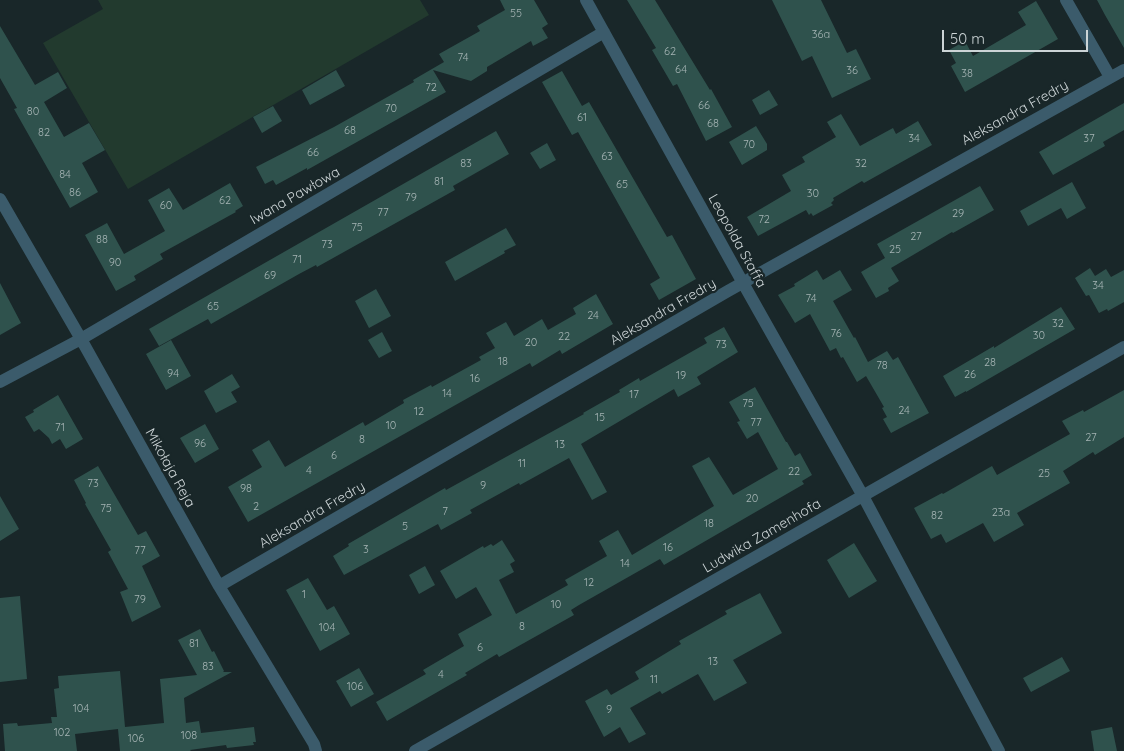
<!DOCTYPE html>
<html>
<head>
<meta charset="utf-8">
<style>
  body { margin:0 }
  #map { position:relative; width:1124px; height:751px; overflow:hidden; background:#192729; font-family:Quicksand,sans-serif }
  canvas { display:block }
  .scale { position:absolute; left:942px; top:30px; width:146px; height:22px; box-sizing:border-box; border:2px solid #ccd4d6; border-top:0; padding-left:6px; font-size:15px; line-height:18px; white-space:nowrap; color:#ccd4d6; -webkit-text-stroke:4px #192729; paint-order:stroke }
</style>
</head>
<body>
<div id="map">
<canvas width="1124" height="751"></canvas>
<div class="scale">50 m</div>
</div>
<script>
const c = document.querySelector('canvas').getContext('2d');
c.lineJoin = 'round';
function paint(path, color) { c.fillStyle = color; c.fill(path, 'evenodd'); }
function stroke(path, color, width, dash) { c.strokeStyle = color; c.lineWidth = width; c.lineCap = dash ? 'butt' : 'round'; c.setLineDash(dash || []); c.stroke(path); }
function drawText(font, color, halo, rows, align = 'center') {
  c.font = font + ' Quicksand,sans-serif'; c.lineWidth = 4.5; c.setLineDash([]); c.textBaseline = 'middle'; c.strokeStyle = halo; c.fillStyle = color; for (const [text, x, y, turn = 0] of rows) {
    c.save(); c.translate(x, y); c.rotate((+turn || 0) * Math.PI / 180); c.textAlign = isNaN(turn) ? turn : align; if (halo) c.strokeText(text, 0, 0); c.fillText(text, 0, 0); c.restore();
  }
}
paint(new Path2D(`
  M98 0H420L429 15 128 189 43 43 103 9Z`), '#223a2e');
paint(new Path2D(`
  M500 0H534L548 24 542 28 548 38 533 46 531 41 487 67V71L471 81 433 70 446 92 307 170V168L276 185 273 180 265 184 256 167 334 127 414 82 413 80 444 62 439 54 480 31 477 26 505 10Z
  M627 0H655L710 90 711 89 732 127 706 141 677 84 673 86 652 50 656 48Z
  M772 0H821L847 53 856 49 871 79 832 98 812 56 802 61Z
  M1097 0H1124V48L1105 15Z
  M1036 1 1058 39 965 92 951 66 956 63 949 50 965 41 973 56 1026 25 1018 12Z
  M0 26 35 85 58 72 67 88 44 102 64 137 89 123 105 150 82 163 98 192 70 208 14 109 17 108 0 78Z
  M336 70 345 86 310 105 302 90Z
  M562 71 582 106 589 102 667 237 672 235 696 279 659 300 650 284 660 278 578 132 572 135 542 82Z
  M769 90 778 105 760 115 752 100Z
  M1124 103V130L1103 142 1105 146 1053 175 1039 152Z
  M273 106 282 121 262 133 253 117Z
  M841 114 860 146 893 128 896 134 918 121 932 145 864 183 862 181 833 198 834 200 831 203 833 205 813 216 811 213 809 215 806 210 758 236 747 217 791 191 782 175 805 162 802 157 836 137 827 122Z
  M756 126 767 144V150L742 165 729 142Z
  M496 131 509 154 453 186 455 190 317 267 316 265 299 274 211 324 208 319 159 346 149 329Z
  M547 143 556 160 540 169 530 153Z
  M1072 182 1086 208 1067 219 1061 208 1028 226 1020 211Z
  M230 183 243 206 235 211 236 212 160 254 163 259 134 276 136 280 116 291 85 235 107 223 124 254 165 231 148 200 169 188 183 210Z
  M980 186 994 210 953 233 952 232 891 268 899 281 888 288 889 291 876 298 861 272 885 258 877 244Z
  M506 228 516 245 504 251 505 253 455 281 445 262Z
  M1090 268 1095 276 1106 269 1111 277 1124 270V302L1108 311 1107 309 1099 313 1089 295 1086 296 1075 278Z
  M817 270 823 280 840 270 852 290 833 301 854 338 855 337 868 362 887 351 893 360 898 357 929 413 891 433 883 419 887 417 882 408 884 407 866 376 857 382 843 357 841 358 836 348 830 351 810 314 795 323 778 295 795 286 794 284Z
  M0 283 21 323 0 335Z
  M376 289 391 316 369 328 355 301Z
  M596 294 613 324 562 354 560 350 532 367 530 363 248 522 228 487 262 467 252 450 269 440 285 467 363 422 365 426 404 403 403 400 431 385 432 387 481 360 479 357 495 348 486 333 506 322 514 336 542 319 548 330 576 314 573 308Z
  M1061 307 1075 329 966 392V391L955 397 943 376 994 346V348Z
  M724 327 738 352 697 377 701 384 678 397 674 389 581 444 607 492 592 500 569 458 520 485 519 483 470 510 472 513 441 530 438 524 344 575 333 556 349 546 348 544 445 488 446 490 584 414 583 413 620 392 619 390 639 378 640 381 707 343 704 338Z
  M382 332 392 351 379 358 368 340Z
  M171 340 191 376 166 390 146 354Z
  M232 374 240 387 231 392 237 402 216 413 204 391Z
  M755 387 786 442H787L795 456 800 453 812 475 802 481 804 484 664 565 660 559 579 605 571 610 574 615 499 657 497 654 465 673 467 675 387 721 376 702 426 674 423 670 464 646 458 634 492 615 476 587 456 599 440 571 483 546 484 548 491 544 493 546 502 540 515 561 510 564 514 572 499 580 516 614 568 585 565 580 607 556 599 541 618 530 632 555 714 506 692 466 709 457 733 495 778 469 758 432 747 439 737 422 740 421 729 402Z
  M1124 390V437L1095 455 1093 452 1063 471 1070 483 1017 513 1024 525 994 542 983 523 946 543 941 534 931 539 914 508 942 493 943 494 992 466 997 475 1070 434 1062 421 1083 410 1084 412Z
  M58 395 83 439 66 449 60 439 52 444 49 438 39 429 34 432 25 417 34 412 33 410Z
  M205 424 219 449 195 463 180 438Z
  M98 466 138 535 146 531 160 556 142 566 161 607 132 622 120 592 128 589 108 552 111 550 85 504 86 503 74 480Z
  M0 496 19 529 0 541Z
  M854 543 877 581 849 598 827 560Z
  M425 566 435 585 419 594 409 575Z
  M308 578 327 610 334 606 350 634 320 651 286 590Z
  M760 593 782 633 733 660 747 683 714 701 698 674 662 694 660 691 630 708 646 734 629 743 620 727 604 737 585 701 607 689 611 695 639 679 635 672 681 644 679 641 727 614 725 611Z
  M20 596 27 679 0 682V598Z
  M200 629 212 652 214 651 224 671 223 672H232L184 698 186 723 199 721 201 733 254 727 256 742H253L254 745 227 748 226 745 190 750 191 751H120L118 729 75 734 77 751H5L3 724 17 723 18 726 52 723 51 717H57L54 689 59 688 58 676 120 671 125 727 164 723 160 679 197 675 178 640Z
  M1062 657 1070 671 1031 692 1023 678Z
  M359 668 374 694 351 707 336 681Z
  M1112 727 1117 751H1094L1091 731Z`), '#2f524d');
stroke(new Path2D(`
  M586 0 743 283 863 496 999 751
  M1066 0 1110 77
  M0 199 81 339 219 586 314 744 316 751
  M0 382 81 339 604 32
  M219 586 728 291 1124 70
  M415 751 1124 347`), '#3b5b6b', 12);
drawText('11px', '#a5b4b4', null, [
  ["55",516,14],
  ["36a",821,35],
  ["62",670,52],
  ["74",463,58],
  ["64",681,70],
  ["36",852,71],
  ["38",967,74],
  ["72",431,88],
  ["66",704,106],
  ["70",391,109],
  ["80",33,112],
  ["61",582,118],
  ["68",713,124],
  ["68",350,131],
  ["82",44,133],
  ["34",914,139],
  ["37",1089,139],
  ["70",749,145],
  ["66",313,153],
  ["63",607,157],
  ["83",466,164],
  ["32",861,164],
  ["84",65,175],
  ["81",439,182],
  ["65",622,185],
  ["86",75,193],
  ["30",813,194],
  ["79",411,198],
  ["62",225,201],
  ["60",166,206],
  ["77",383,213],
  ["29",958,214],
  ["72",764,220],
  ["75",357,228],
  ["27",916,237],
  ["88",102,240],
  ["73",327,245],
  ["25",895,250],
  ["71",297,260],
  ["90",115,263],
  ["69",270,276],
  ["34",1098,286],
  ["74",811,299],
  ["65",213,307],
  ["24",593,316],
  ["32",1058,324],
  ["76",836,334],
  ["30",1039,336],
  ["22",564,337],
  ["20",531,343],
  ["73",721,345],
  ["18",503,362],
  ["28",990,363],
  ["78",882,366],
  ["94",173,374],
  ["26",970,375],
  ["19",681,376],
  ["16",475,379],
  ["14",447,394],
  ["17",634,395],
  ["75",748,404],
  ["24",904,411],
  ["12",419,412],
  ["15",600,418],
  ["77",756,423],
  ["10",391,426],
  ["71",60,428],
  ["27",1091,438],
  ["8",362,440],
  ["96",200,444],
  ["13",560,445],
  ["6",334,456],
  ["11",522,464],
  ["4",309,471],
  ["22",794,472],
  ["25",1044,474],
  ["73",93,484],
  ["9",483,486],
  ["98",246,489],
  ["20",752,499],
  ["2",256,507],
  ["75",106,509],
  ["7",445,512],
  ["23a",1001,513],
  ["82",937,516],
  ["18",709,524],
  ["5",405,527],
  ["16",668,548],
  ["3",366,550],
  ["77",140,551],
  ["14",625,564],
  ["12",589,583],
  ["1",304,595],
  ["79",140,600],
  ["10",556,605],
  ["8",522,627],
  ["104",327,628],
  ["81",194,644],
  ["6",480,648],
  ["13",713,662],
  ["83",208,667],
  ["4",441,675],
  ["11",654,680],
  ["106",355,687],
  ["104",81,709],
  ["9",609,710],
  ["102",62,733],
  ["108",189,736],
  ["106",136,739]
]);
drawText('14px', '#ccd4d6', '#192729', [
  ["Aleksandra Fredry",1015,113,-29],
  ["Iwana Pawłowa",295,196,-30],
  ["Leopolda Staffa",737,241,61],
  ["Aleksandra Fredry",663,312,-30],
  ["Mikołaja Reja",170,468,61],
  ["Aleksandra Fredry",312,515,-30],
  ["Ludwika Zamenhofa",762,536,-30]
]);
</script>
</body>
</html>
